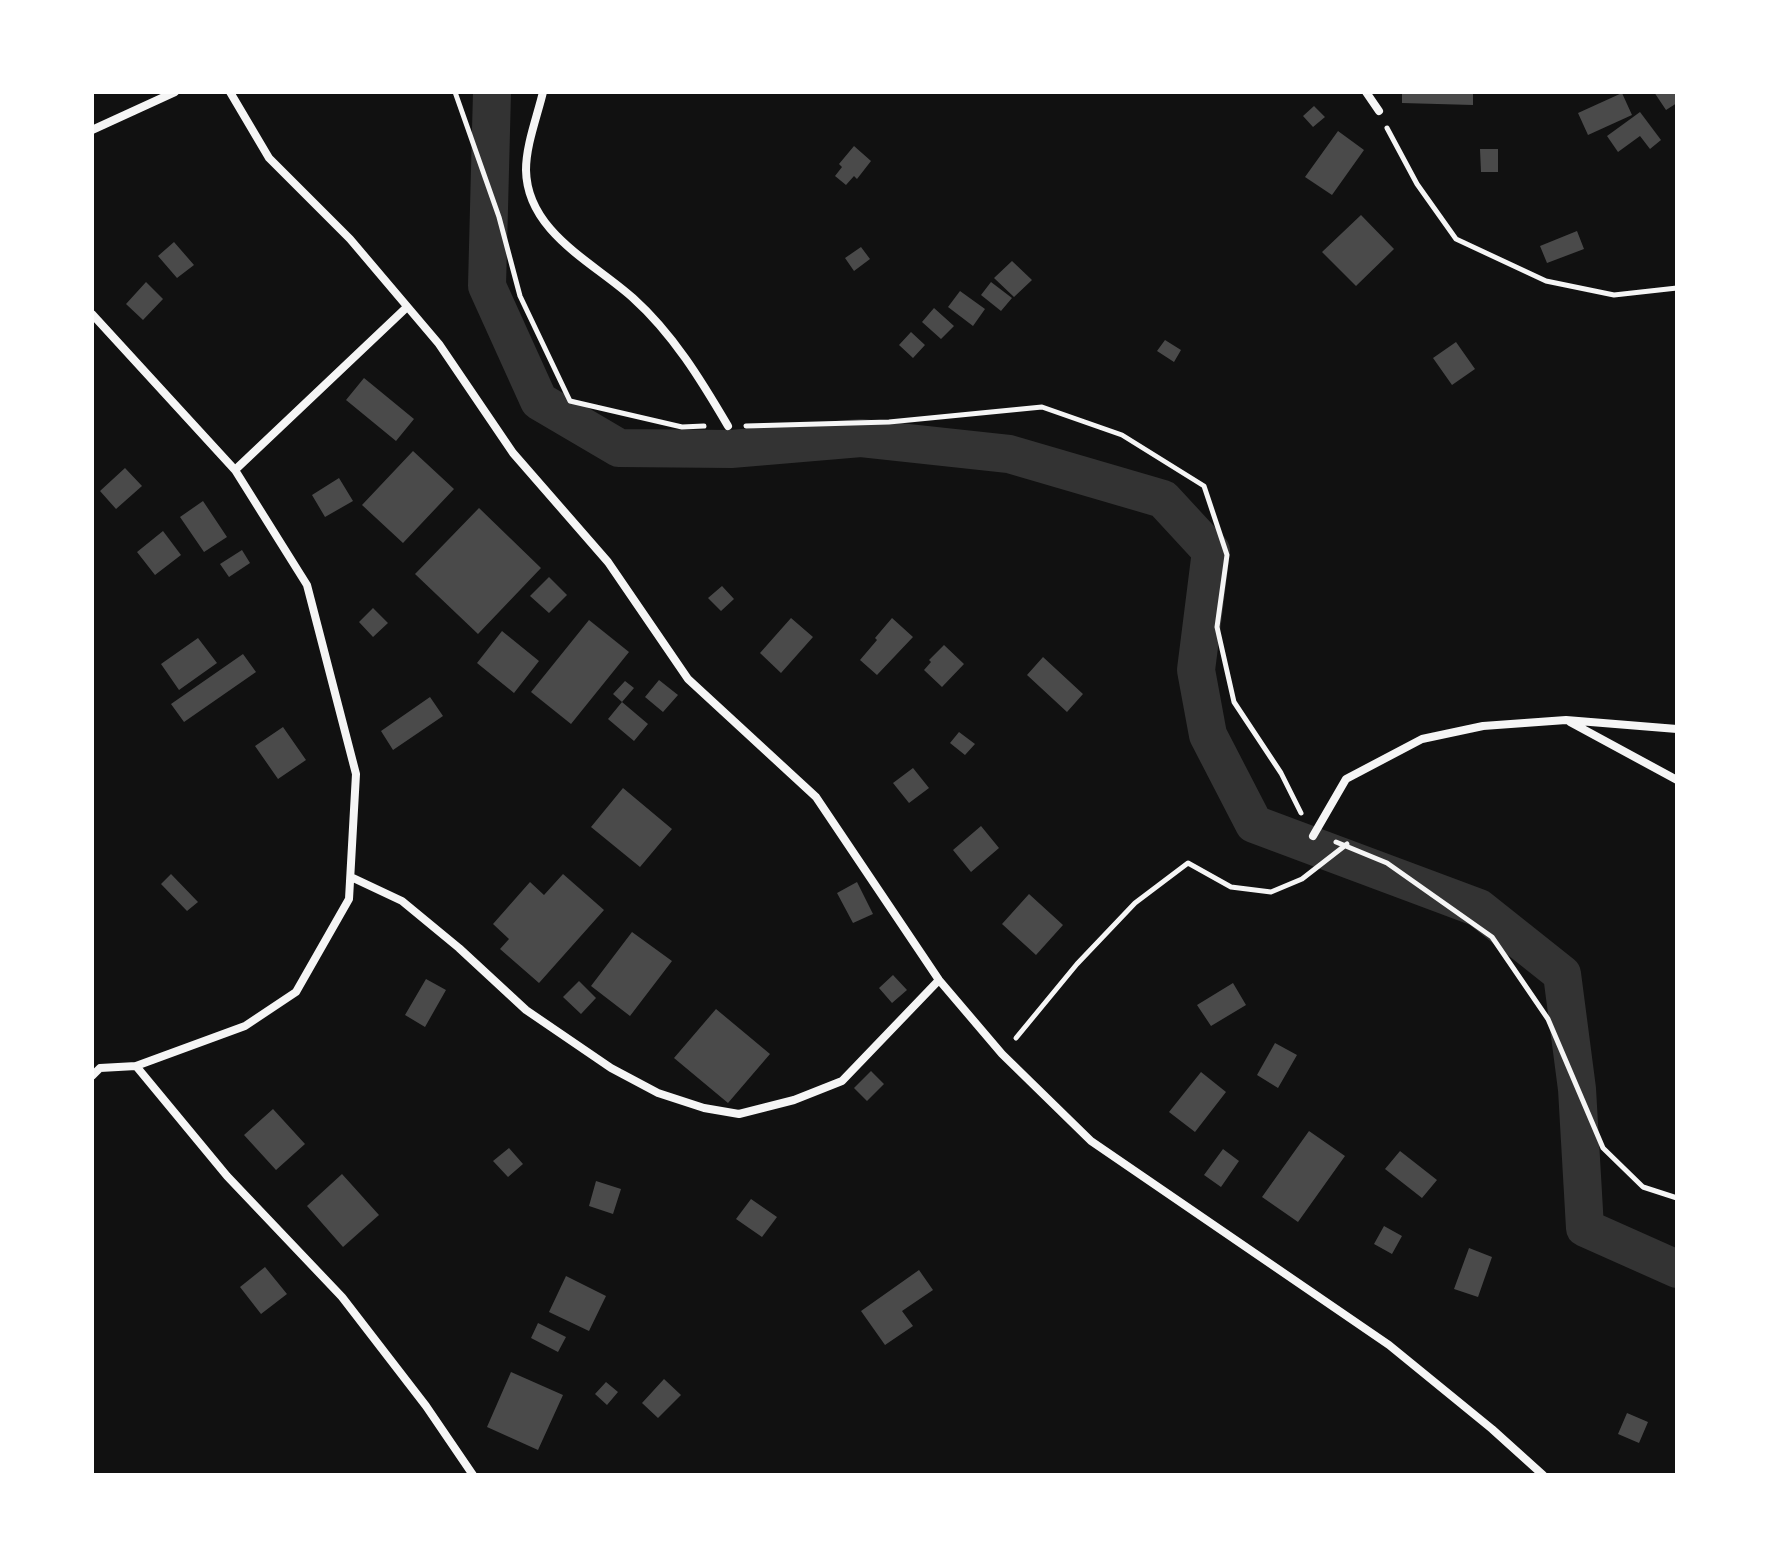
<!DOCTYPE html>
<html>
<head>
<meta charset="utf-8">
<style>
  body { margin:0 }
  #map { position:relative; width:1769px; height:1567px; overflow:hidden; background:#111; font-family:Poppins,sans-serif }
  canvas { display:block }
  .frame { position:absolute; inset:0; border:94px solid #fff; pointer-events:none }
</style>
</head>
<body>
<div id="map">
<canvas width="1769" height="1567"></canvas>
<div class="frame"></div>
</div>
<script>
const c = document.querySelector('canvas').getContext('2d');
c.lineJoin = 'round';
function stroke(path, color, width, dash) { c.strokeStyle = color; c.lineWidth = width; c.lineCap = dash ? 'butt' : 'round'; c.setLineDash(dash || []); c.stroke(path); }
function paint(path, color) { c.fillStyle = color; c.fill(path, 'evenodd'); }
stroke(new Path2D(`
  M492 92 487 286 539 401 619 448 731 449 861 438 1009 454 1163 499 1211 551 1196 670 1208 735 1254 824 1479 908 1562 974 1577 1089 1585 1228 1677 1269`), '#333', 38);
paint(new Path2D(`
  M1402 92H1473V105L1402 103Z
  M1654 92H1677V103L1666 110Z
  M1622 93 1632 115 1588 135 1578 113Z
  M1314 106 1325 117 1313 127 1303 116Z
  M1640 112 1661 140 1650 149 1640 136 1618 152 1607 136Z
  M1338 131 1364 150 1332 195 1305 177Z
  M854 146 871 161 857 179 854 176 846 185 835 176 842 167 839 164Z
  M1480 149H1498V172H1481Z
  M1361 215 1394 249 1356 286 1322 252Z
  M1577 231 1584 249 1547 263 1540 246Z
  M174 242 194 265 177 278 158 256Z
  M861 247 870 259 854 271 845 258Z
  M1012 261 1032 280 1014 297 994 278Z
  M146 282 163 299 143 320 126 304Z
  M991 282 1012 298 1001 311 981 295Z
  M960 291 985 309 973 326 948 307Z
  M934 308 954 326 941 339 922 322Z
  M911 332 925 345 913 358 899 345Z
  M1165 340 1181 350 1174 362 1157 351Z
  M1456 342 1475 369 1452 385 1433 358Z
  M364 378 414 419 396 441 346 400Z
  M413 451 454 489 403 543 362 505Z
  M125 468 142 486 116 509 100 491Z
  M339 478 353 501 325 517 312 495Z
  M203 501 227 537 204 552 180 517Z
  M479 508 541 568 478 634 415 574Z
  M163 531 181 555 155 575 137 552Z
  M242 550 250 563 229 577 220 564Z
  M549 577 567 595 549 613 530 596Z
  M722 586 734 599 721 611 708 598Z
  M373 608 388 623 373 637 359 622Z
  M791 618 813 637 781 673 760 653Z
  M892 618 913 637 877 675 860 660 877 640 875 638Z
  M589 620 629 652 571 724 531 692Z
  M502 631 539 661 514 693 477 663Z
  M198 638 217 663 179 690 161 664Z
  M944 645 964 664 942 687 924 670 931 662 929 660Z
  M243 654 256 672 184 722 171 704Z
  M1043 657 1083 694 1067 712 1027 675Z
  M659 680 678 695 663 712 645 697Z
  M625 681 634 688 622 702 613 694Z
  M430 697 443 716 393 750 381 731Z
  M622 702 648 724 634 741 608 719Z
  M283 727 306 760 278 779 255 746Z
  M959 732 975 744 965 755 950 743Z
  M913 768 929 788 909 803 893 783Z
  M623 788 672 829 640 867 591 827Z
  M981 826 999 848 971 872 953 850Z
  M171 874 198 902 187 911 161 884Z
  M563 874 604 910 539 983 500 949 509 939 493 924 530 882 544 895Z
  M857 882 873 914 853 923 837 893Z
  M1029 894 1063 925 1036 955 1002 924Z
  M632 932 672 961 630 1016 591 986Z
  M893 975 907 990 892 1003 879 988Z
  M426 979 446 990 425 1027 405 1015Z
  M579 981 596 998 581 1014 563 997Z
  M1233 983 1246 1005 1211 1026 1197 1005Z
  M716 1009 770 1054 728 1103 674 1058Z
  M1275 1043 1297 1055 1278 1088 1257 1075Z
  M871 1071 884 1084 867 1101 854 1088Z
  M1201 1072 1226 1092 1195 1132 1169 1112Z
  M273 1109 305 1144 276 1170 244 1135Z
  M1309 1131 1345 1156 1298 1222 1262 1197Z
  M509 1148 523 1164 508 1177 493 1161Z
  M1223 1149 1239 1161 1221 1187 1204 1175Z
  M1400 1151 1437 1180 1422 1198 1385 1169Z
  M342 1174 379 1215 343 1247 307 1206Z
  M596 1181 621 1189 613 1214 589 1206Z
  M751 1199 777 1217 762 1237 736 1219Z
  M1384 1226 1402 1236 1392 1254 1374 1244Z
  M1469 1248 1492 1257 1478 1297 1454 1289Z
  M265 1267 287 1294 261 1314 240 1287Z
  M919 1270 933 1290 902 1311 913 1326 885 1345 861 1311Z
  M566 1276 606 1296 589 1331 549 1312Z
  M538 1323 566 1337 558 1352 531 1338Z
  M511 1372 563 1395 538 1450 487 1427Z
  M664 1379 681 1395 658 1418 642 1403Z
  M606 1382 618 1392 607 1405 595 1394Z
  M1627 1413 1648 1422 1639 1443 1618 1434Z`), '#4a4a4a');
stroke(new Path2D(`
  M455 92 499 217 520 296 570 401 682 427 704 426
  M1387 128 1417 184 1456 239 1546 281 1614 295 1677 288
  M746 426 889 422 1042 407 1122 435 1204 486 1227 555 1217 627 1234 702 1281 773 1301 813
  M1336 842 1387 863 1492 937 1548 1019 1603 1148 1643 1187 1677 1198
  M1016 1038 1077 964 1135 903 1188 863 1231 887 1271 892 1302 879 1347 844`), '#f5f5f5', 5);
stroke(new Path2D(`
  M230 92 269 158 350 239 439 344 513 453 608 562 688 679 816 797 939 980 1002 1054 1091 1141 1389 1345 1492 1429 1543 1475
  M543 92C537 117 526 145 526 170 527 232 593 262 633 298 673 334 701 380 728 426
  M1366 92 1379 111
  M92 130 175 92
  M92 314 235 470 307 585 356 774 349 899 296 992 245 1026 136 1066 100 1068 92 1076
  M235 470 407 307
  M1570 722 1677 780
  M1313 836 1346 779 1422 739 1483 726 1566 720 1677 729
  M351 877 402 901 459 948 526 1010 611 1068 658 1093 704 1108 739 1114 794 1100 842 1081 939 980
  M136 1066 227 1176 342 1297 426 1406 473 1475`), '#f5f5f5', 8);
</script>
</body>
</html>
